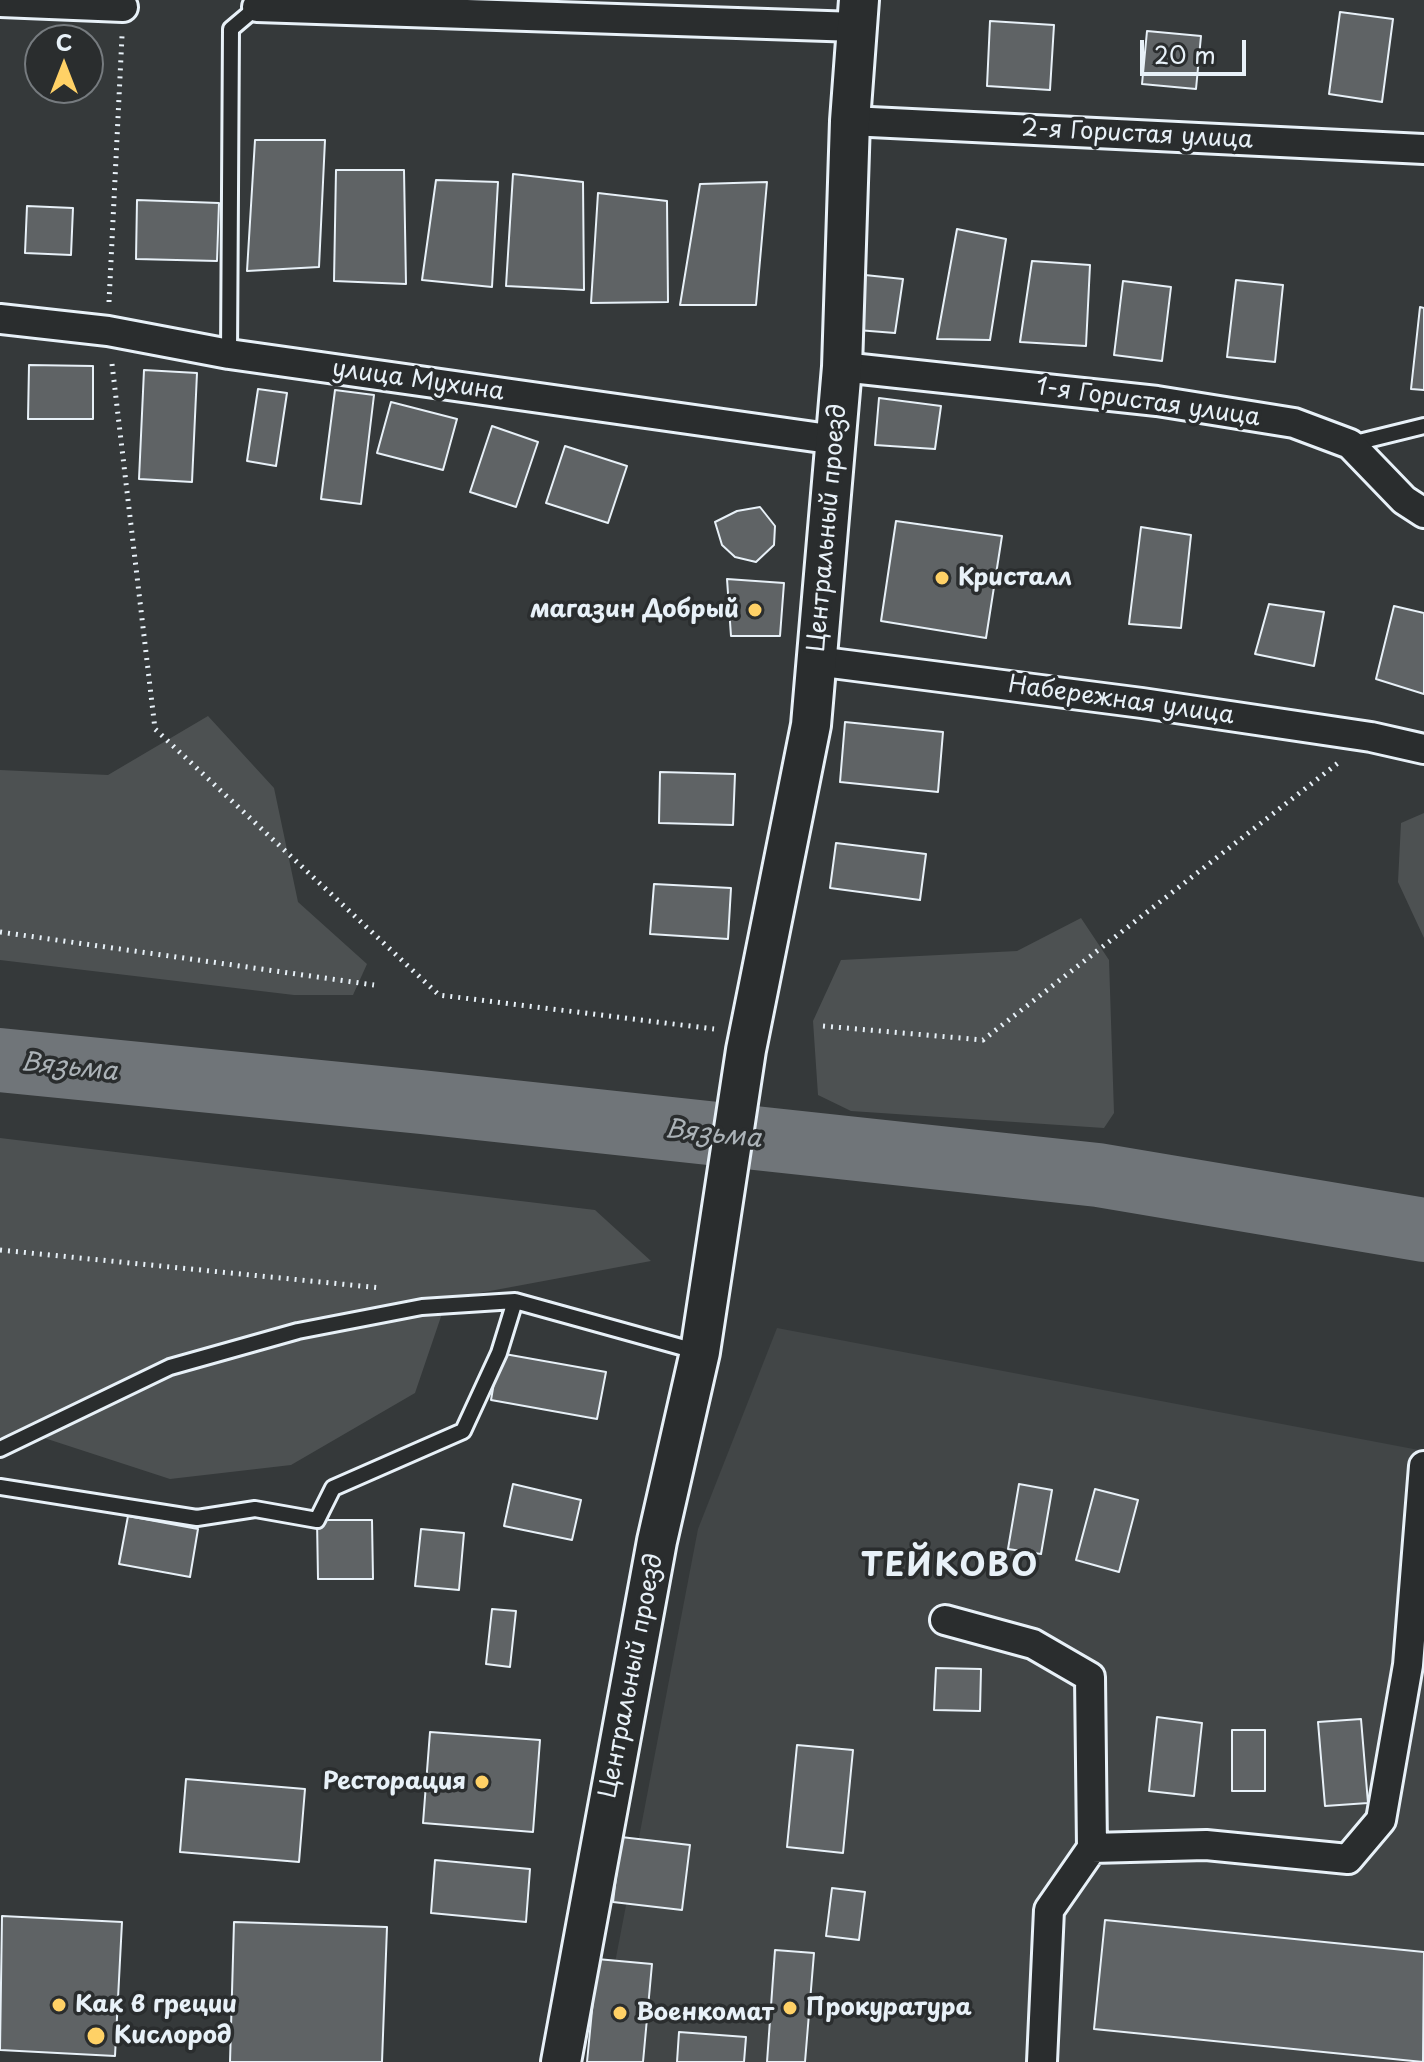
<!DOCTYPE html>
<html>
<head>
<meta charset="utf-8">
<style>
  body { margin:0 }
  #map { position:relative; width:1424px; height:2062px; overflow:hidden; background:#35393a; font-family:"Playpen Sans",sans-serif }
  canvas { display:block }
  .north { position:absolute; left:24px; top:24px; width:80px; height:80px; box-sizing:border-box; background:#2a2d2e; border:2px solid #767b7f; border-radius:50%; rotate:0deg; font-size:22px; font-weight:700; line-height:32px; text-align:center; color:#e8f1f8 }
  .north::after { content:''; display:block; margin:auto; width:28px; height:36px; background:#ffd166; clip-path:polygon(50% 0,100% 100%,50% 72%,0 100%) }
  .scale { position:absolute; left:1140px; top:40px; width:106px; height:36px; box-sizing:border-box; border:4px solid #e8f1f8; border-top:0; padding-left:10px; font-size:24px; line-height:28px; white-space:nowrap; color:#e8f1f8; -webkit-text-stroke:6px #2a2d2e; paint-order:stroke }
</style>
</head>
<body>
<div id="map">
<canvas width="1424" height="2062"></canvas>
<div class="north">С</div>
<div class="scale">20 m</div>
</div>
<script>
const c = document.querySelector('canvas').getContext('2d');
c.lineJoin = 'round';
function paint(path, color) { c.fillStyle = color; c.fill(path, 'evenodd'); }
function stroke(path, color, width, dash) { c.strokeStyle = color; c.lineWidth = width; c.lineCap = dash ? 'butt' : 'round'; c.setLineDash(dash || []); c.stroke(path); }
function drawText(font, color, halo, rows, align = 'center') {
  c.font = font + ' "Playpen Sans",sans-serif'; c.lineWidth = 7; c.setLineDash([]); c.textBaseline = 'middle'; c.strokeStyle = halo; c.fillStyle = color; for (const [text, x, y, turn = 0] of rows) {
    c.save(); c.translate(x, y); c.rotate((+turn || 0) * Math.PI / 180); c.textAlign = isNaN(turn) ? turn : align; if (halo) c.strokeText(text, 0, 0); c.fillText(text, 0, 0); c.restore();
  }
}
paint(new Path2D(`
  M777 1328 1424 1451V2062H596L698 1529Z`), '#424647');
paint(new Path2D(`
  M208 716 274 788 298 902 367 964 353 995H294L0 960V770L108 775Z
  M1424 813V938L1398 882 1401 823Z
  M1081 918 1109 960 1114 1113 1104 1128 851 1111 818 1095 813 1021 841 960 1017 951Z
  M0 1138 595 1210 651 1261 447 1299 415 1393 291 1465 170 1479 32 1434 0 1437Z`), '#4d5152');
stroke(new Path2D(`
  M0 1060 421 1102 1098 1175 1424 1230`), '#707579', 64);
const building = new Path2D(`
  M1340 12 1393 19 1382 102 1329 94Z
  M990 21 1054 25 1050 90 987 86Z
  M1147 31 1201 36 1196 89 1142 84Z
  M255 140H325L319 267 247 271Z
  M336 170H404L406 284 334 281Z
  M513 174 583 182 584 290 506 286Z
  M436 180 498 182 492 287 422 280Z
  M767 182 756 305H680L700 184Z
  M598 193 667 201 668 302 591 303Z
  M137 200 219 203 217 261 136 259Z
  M27 206 73 208 71 255 25 253Z
  M957 229 1006 239 990 340 937 339Z
  M1032 261 1090 265 1086 346 1020 342Z
  M865 275 903 279 895 333 857 330Z
  M1236 280 1283 285 1275 362 1227 357Z
  M1123 281 1171 287 1162 361 1114 355Z
  M1420 307 1424 308V390L1411 389Z
  M29 365 93 366V419H28Z
  M144 370 197 373 192 482 139 479Z
  M258 389 287 393 276 466 247 461Z
  M335 390 374 395 361 504 321 499Z
  M879 398 941 406 935 449 875 445Z
  M391 402 457 419 443 470 377 453Z
  M492 426 538 442 516 507 470 492Z
  M565 446 627 466 608 523 546 503Z
  M760 507 775 526 774 545 756 562 735 557 722 545 715 522 737 511Z
  M896 521 1002 536 986 638 881 621Z
  M1141 527 1191 535 1181 628 1129 624Z
  M727 579 784 583 780 636H731Z
  M1269 604 1324 612 1314 666 1255 654Z
  M1394 606 1424 613V694L1376 679Z
  M845 722 943 732 938 792 840 782Z
  M660 772 735 774 733 825 659 823Z
  M836 843 926 854 920 900 830 888Z
  M654 884 731 888 728 939 650 934Z
  M499 1353 606 1372 597 1419 491 1400Z
  M513 1484 581 1500 572 1540 504 1526Z
  M1019 1484 1052 1490 1041 1554 1008 1549Z
  M1095 1489 1138 1500 1119 1572 1076 1560Z
  M128 1516 198 1529 190 1577 119 1564Z
  M317 1520H372L373 1579H318Z
  M421 1529 464 1533 459 1590 415 1586Z
  M492 1609 516 1611 510 1667 486 1664Z
  M936 1668 981 1669 980 1711 934 1710Z
  M1157 1717 1202 1723 1194 1796 1149 1791Z
  M1361 1719 1368 1803 1325 1806 1318 1722Z
  M1232 1730H1265V1791H1232Z
  M430 1732 540 1740 533 1832 423 1823Z
  M797 1745 853 1750 843 1853 787 1847Z
  M186 1779 305 1789 299 1862 180 1852Z
  M621 1837 690 1845 682 1910 613 1902Z
  M435 1860 530 1869 526 1922 431 1913Z
  M832 1888 865 1892 859 1940 826 1936Z
  M2 1916 122 1922 115 2056 0 2050Z
  M1105 1920 1424 1952 1423 2062 1094 2029Z
  M234 1922 387 1927 382 2062H230Z
  M775 1950 814 1953 805 2062H767Z
  M597 1959 652 1964 643 2062H587Z
  M679 2032 746 2037 744 2062H677Z`);
paint(building, '#5f6365');
stroke(building, '#e8f1f8', 2);
const lane = new Path2D(`
  M229 354 231 29 257 7
  M1351 444 1424 426
  M0 1449 170 1367 298 1331 422 1307 515 1301
  M0 1487 197 1518 255 1509 317 1520 333 1488 463 1431 499 1353 515 1301 699 1352`);
const street = new Path2D(`
  M0 2 123 7
  M257 7 857 27
  M850 121 1424 149
  M0 319 108 331 229 354 836 440
  M842 367 1157 401 1294 423 1350 444 1404 500 1424 513
  M816 661 1142 703 1371 737 1424 749
  M945 1620 1033 1644 1090 1677 1092 1848
  M1042 2062 1049 1910 1092 1848 1206 1845 1348 1859 1381 1820 1408 1665 1424 1466`);
const secondary = new Path2D(`
  M561 2062 657 1541 700 1352 746 1050 811 725 842 367 850 121 859 0`);
stroke(lane, '#e8f1f8', 20);
stroke(street, '#e8f1f8', 34);
stroke(secondary, '#e8f1f8', 44);
stroke(new Path2D(`
  M109 302 122 36
  M112 364 155 729 439 995 714 1029
  M0 932 374 985
  M823 1026 983 1040 1338 763
  M0 1250 381 1288`), '#e8f1f8', 5, [2, 6]);
stroke(lane, '#2a2d2e', 14);
stroke(street, '#2a2d2e', 28);
stroke(secondary, '#2a2d2e', 38);
for (const [x, y, r, color] of [
  [942,578,8,"#ffd166"],
  [755,610,8,"#ffd166"],
  [482,1782,8,"#ffd166"],
  [59,2005,8,"#ffd166"],
  [790,2008,8,"#ffd166"],
  [620,2013,8,"#ffd166"],
  [96,2036,10,"#ffd166"]
]) { const dot = new Path2D(); dot.arc(x, y, r, 0, 2 * Math.PI); c.fillStyle = color; c.fill(dot); stroke(dot, '#2a2d2e', 3); }
drawText('24px', '#e8f1f8', '#2a2d2e', [
  ["2-я Гористая улица",1137,135,3],
  ["улица Мухина",418,381,8],
  ["1-я Гористая улица",1148,403,8],
  ["Центральный проезд",828,528,-85],
  ["Набережная улица",1121,701,8],
  ["Центральный проезд",632,1676,-79]
]);
drawText('bold 24px', '#e8f1f8', '#2a2d2e', [
  ["Кристалл",958,578],
  ["магазин Добрый",739,610,"right"],
  ["Ресторация",466,1782,"right"],
  ["Как в греции",75,2005],
  ["Прокуратура",806,2008],
  ["Военкомат",636,2013],
  ["Кислород",114,2036]
], 'left');
drawText('italic 26px', '#acb3b8', '#2a2d2e', [
  ["Вязьма",69,1068,6],
  ["Вязьма",713,1135,6]
]);
c.letterSpacing = '2px';
drawText('bold 32px', '#e8f1f8', '#2a2d2e', [
  ["ТЕЙКОВО",950,1567]
]);
c.letterSpacing = '0px';
</script>
</body>
</html>
